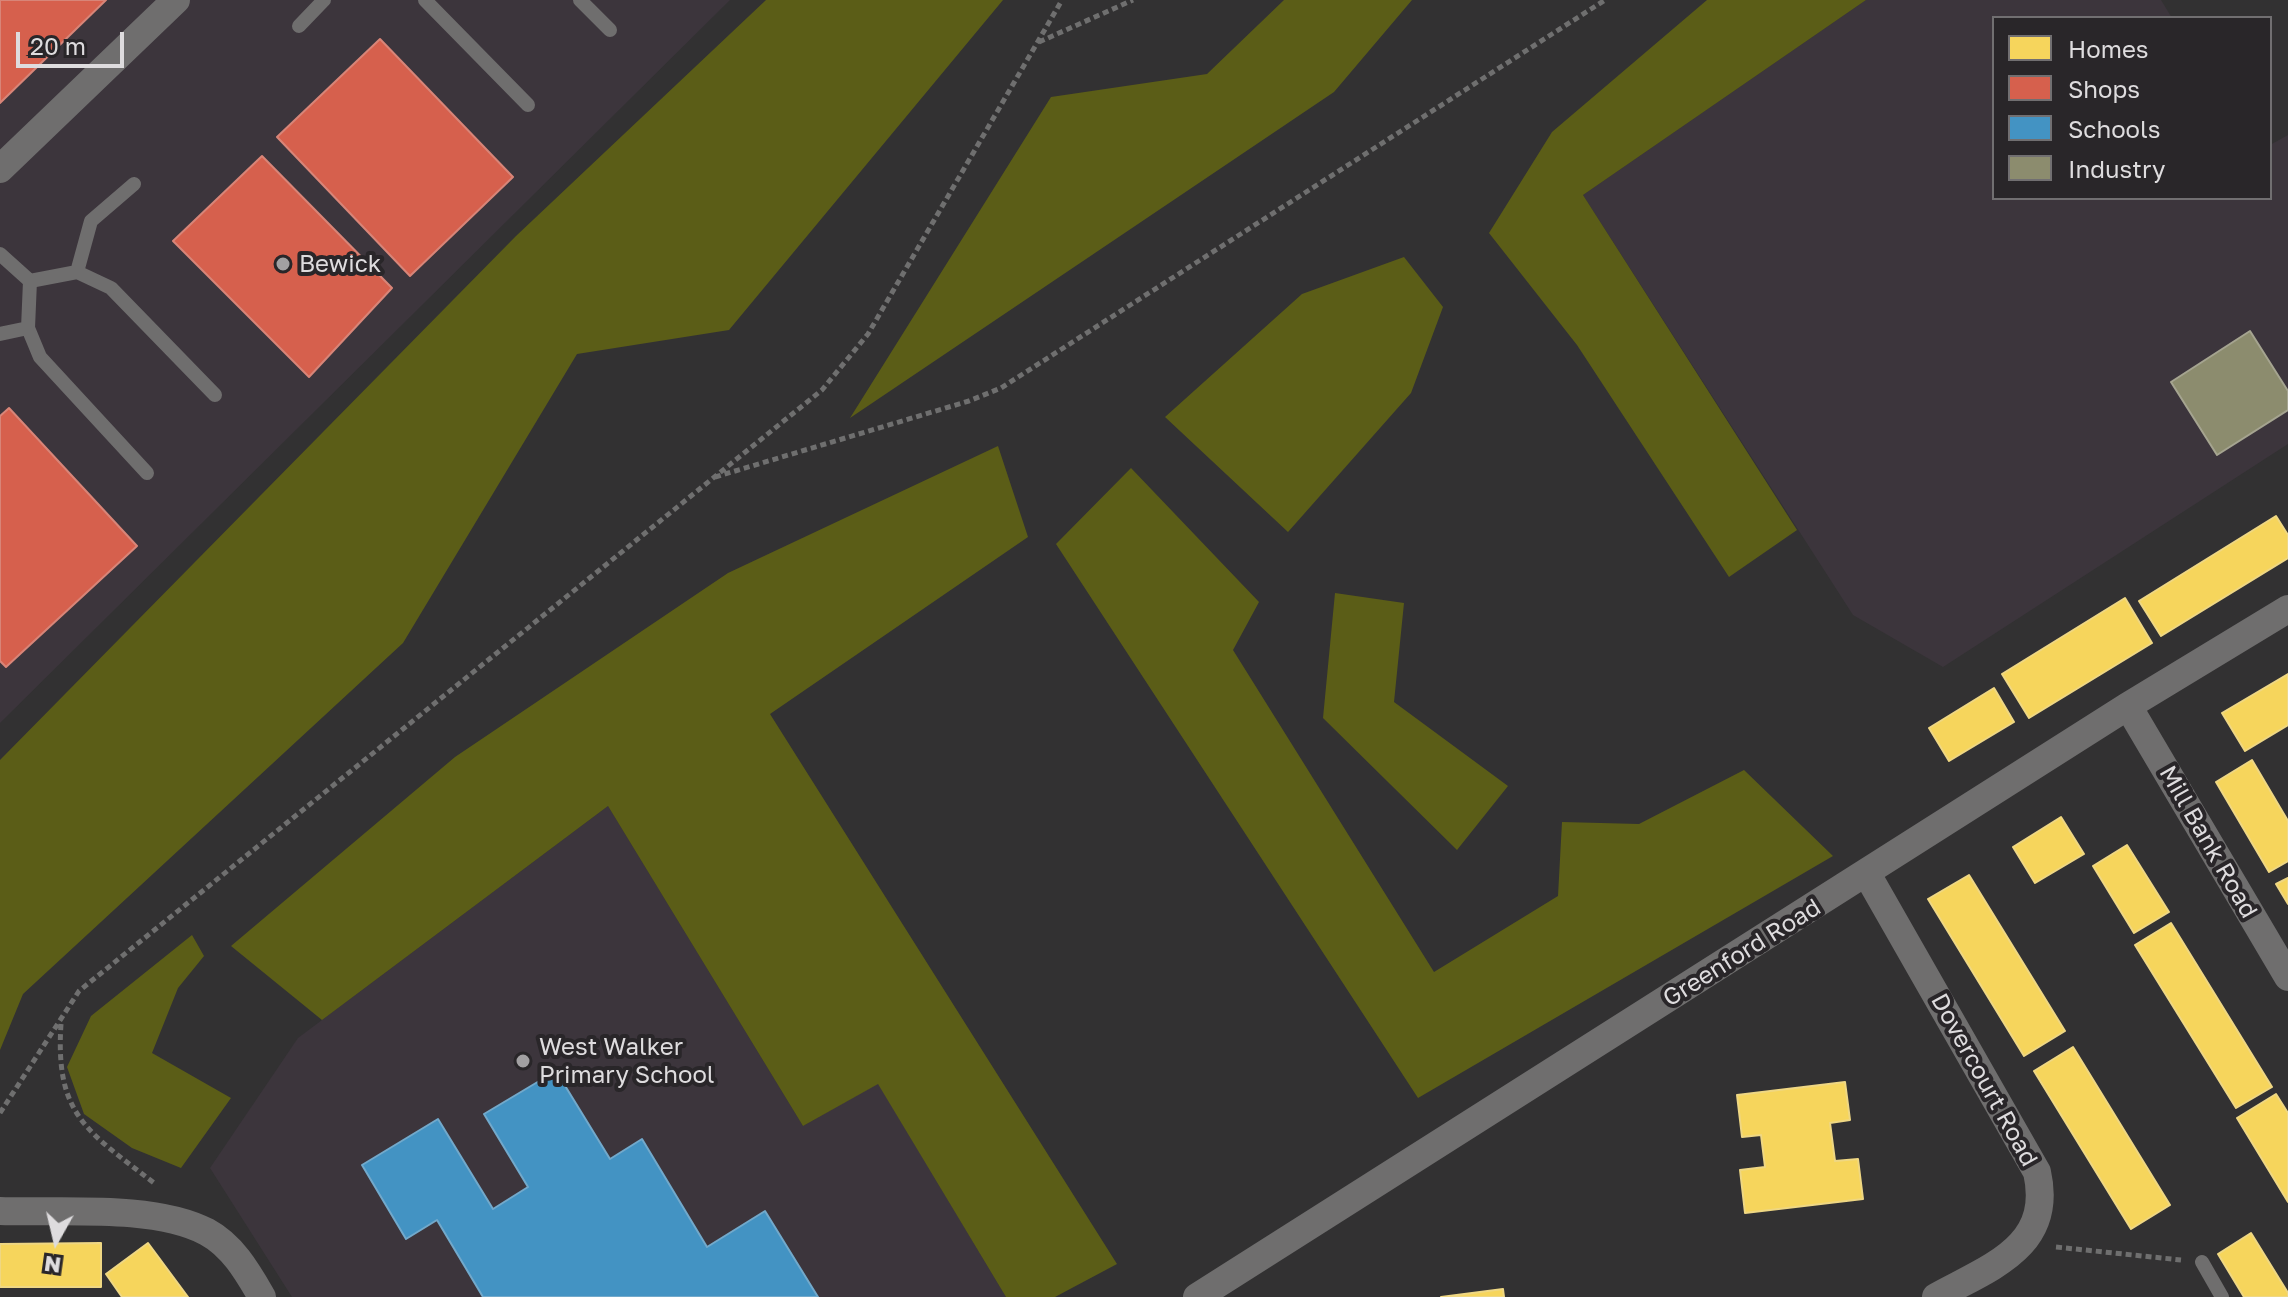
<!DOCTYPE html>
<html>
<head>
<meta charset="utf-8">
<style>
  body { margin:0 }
  #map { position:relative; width:2288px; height:1297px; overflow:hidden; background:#323132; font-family:"Golos Text",sans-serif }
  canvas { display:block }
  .legend { position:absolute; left:1992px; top:16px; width:280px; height:184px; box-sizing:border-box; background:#292629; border:2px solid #716f71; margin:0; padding:10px 14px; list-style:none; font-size:24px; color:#dedcde }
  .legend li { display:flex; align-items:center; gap:16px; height:40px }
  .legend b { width:40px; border:2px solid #716f71 }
  .north { position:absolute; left:16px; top:1201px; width:80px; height:80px; -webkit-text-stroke:6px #292629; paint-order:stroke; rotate:188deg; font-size:22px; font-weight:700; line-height:32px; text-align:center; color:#dedcde }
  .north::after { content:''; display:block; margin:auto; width:28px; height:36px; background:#dedcde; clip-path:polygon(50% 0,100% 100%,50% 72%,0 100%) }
  .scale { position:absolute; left:16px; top:32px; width:108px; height:36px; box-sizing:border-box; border:4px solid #dedcde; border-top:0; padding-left:10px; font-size:24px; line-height:28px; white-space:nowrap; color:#dedcde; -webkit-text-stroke:6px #292629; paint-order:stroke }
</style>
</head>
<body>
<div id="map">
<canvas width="2288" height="1297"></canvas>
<ul class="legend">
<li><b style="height:22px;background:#f6d55c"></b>Homes</li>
<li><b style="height:22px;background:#d6604d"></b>Shops</li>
<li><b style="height:22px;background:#4393c3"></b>Schools</li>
<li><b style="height:22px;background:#8c8c6e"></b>Industry</li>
</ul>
<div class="north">N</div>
<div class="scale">20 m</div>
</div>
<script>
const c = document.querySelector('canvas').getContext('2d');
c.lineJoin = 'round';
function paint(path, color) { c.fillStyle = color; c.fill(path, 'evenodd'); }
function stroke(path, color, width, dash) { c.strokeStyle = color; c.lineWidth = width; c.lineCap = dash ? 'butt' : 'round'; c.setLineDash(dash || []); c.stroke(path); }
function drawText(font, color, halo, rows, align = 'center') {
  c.font = font + ' "Golos Text",sans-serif'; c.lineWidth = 8; c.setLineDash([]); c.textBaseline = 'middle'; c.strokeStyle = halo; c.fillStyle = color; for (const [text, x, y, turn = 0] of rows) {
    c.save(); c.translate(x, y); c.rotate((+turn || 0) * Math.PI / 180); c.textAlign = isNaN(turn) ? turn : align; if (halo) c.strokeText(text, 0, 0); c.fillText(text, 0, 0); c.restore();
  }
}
paint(new Path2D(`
  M0 0H730L0 723Z
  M1866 0H2161L2172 18H1994V198H2270V145L2288 135V444L1943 667 1853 615 1583 195Z
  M608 806 803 1126 878 1083 1006 1297H292L210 1168 298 1038Z`), '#3c353c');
paint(new Path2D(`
  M766 0H1003L729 330 577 354 403 643 23 994 0 1050V760L516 236Z
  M1284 0H1412L1334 92 850 418 1051 97 1207 74Z
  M1707 0H1866L1583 195 1797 530 1729 577 1577 345 1489 233 1552 132Z
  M1404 257 1443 307 1411 393 1288 532 1165 417 1302 294Z
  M998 446 1028 537 770 714 1117 1264 1055 1297H1006L878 1084 803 1126 608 806 322 1020 231 946 455 757 728 573Z
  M1131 468 1259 602 1233 650 1434 972 1558 896 1562 822 1639 824 1744 770 1833 856 1418 1098 1056 544Z
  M1335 593 1404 603 1394 702 1508 786 1457 850 1323 718Z
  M192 935 204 956 178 988 152 1053 231 1098 181 1168 132 1148 84 1114 67 1067 91 1016Z`), '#5b5d17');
const homes = new Path2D(`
  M2276 516 2288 535V558L2161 636 2139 601Z
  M2125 598 2152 643 2029 718 2002 674Z
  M2288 674V725L2245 751 2222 713Z
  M1994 688 2014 722 1949 761 1929 728Z
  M2252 760 2288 821V861L2269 872 2216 782Z
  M2061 817 2084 854 2035 883 2013 847Z
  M2127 845 2169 912 2134 933 2093 866Z
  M1969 875 2065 1031 2024 1056 1928 899Z
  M2288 878V904L2276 884Z
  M2171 923 2272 1087 2236 1108 2135 945Z
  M2073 1047 2170 1205 2131 1229 2034 1071Z
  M1845 1082 1850 1120 1830 1123 1835 1161 1858 1159 1863 1199 1745 1213 1740 1170 1765 1167 1761 1135 1742 1137 1737 1095Z
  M2276 1094 2288 1113V1202L2237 1118Z
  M2251 1233 2288 1293V1297H2244L2218 1254Z
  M101 1243V1287H0V1244Z
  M148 1243 188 1297H122L106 1274Z
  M1503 1289 1504 1297H1441Z`);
paint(homes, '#f6d55c');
stroke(homes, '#efd783', 2);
const shops = new Path2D(`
  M0 0H106L0 103Z
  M380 39 513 177 410 276 277 137Z
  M262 156 392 288 309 377 173 241Z
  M9 408 137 546 6 667 0 661V416Z`);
paint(shops, '#d6604d');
stroke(shops, '#d88578', 2);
const schools = new Path2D(`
  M556 1071 610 1159 642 1139 707 1247 765 1211 818 1297H483L437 1220 406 1239 362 1165 438 1119 493 1209 528 1187 484 1114Z`);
paint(schools, '#4393c3');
stroke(schools, '#72a9cb', 2);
const industry = new Path2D(`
  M2250 331 2288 391V410L2217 455 2171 382Z`);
paint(industry, '#8c8c6e');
stroke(industry, '#a5a490', 2);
stroke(new Path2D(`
  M1039 42 1133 0
  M715 477 969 401 1001 388 1605 0
  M61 1024C55 1115 87 1131 154 1183
  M0 1113 79 991 822 390 868 334 1062 0
  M2056 1247 2181 1260`), '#6f6f6f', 5, [6, 4]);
stroke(new Path2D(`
  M425 0 528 105
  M580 0 610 30
  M299 26 324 0
  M0 254 30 281 28 328 40 357 147 473
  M77 272 91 221 134 184
  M30 281 77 272 111 288 215 395
  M0 334 28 328
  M2202 1262 2222 1297`), '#6f6e6e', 14);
stroke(new Path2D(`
  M0 169 176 0
  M2128 706 2288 977
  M1867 874 2037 1172C2054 1247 1990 1267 1936 1297
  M0 1211C60 1213 154 1204 207 1232 233 1246 248 1273 262 1297
  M1197 1297 2128 706 2288 609`), '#6f6e6e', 28);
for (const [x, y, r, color] of [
  [283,264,8,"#a2a0a2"],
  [523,1061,8,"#a2a0a2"]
]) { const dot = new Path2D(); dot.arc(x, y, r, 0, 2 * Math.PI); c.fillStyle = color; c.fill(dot); stroke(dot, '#292629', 3); }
drawText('24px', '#dedcde', '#292629', [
  ["Bewick",299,264],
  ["West Walker",539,1047],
  ["Primary School",539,1075]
], 'left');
drawText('24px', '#dedcde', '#292629', [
  ["Mill Bank Road",2208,842,60],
  ["Greenford Road",1742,953,-32],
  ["Dovercourt Road",1984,1080,61]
]);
</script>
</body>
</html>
